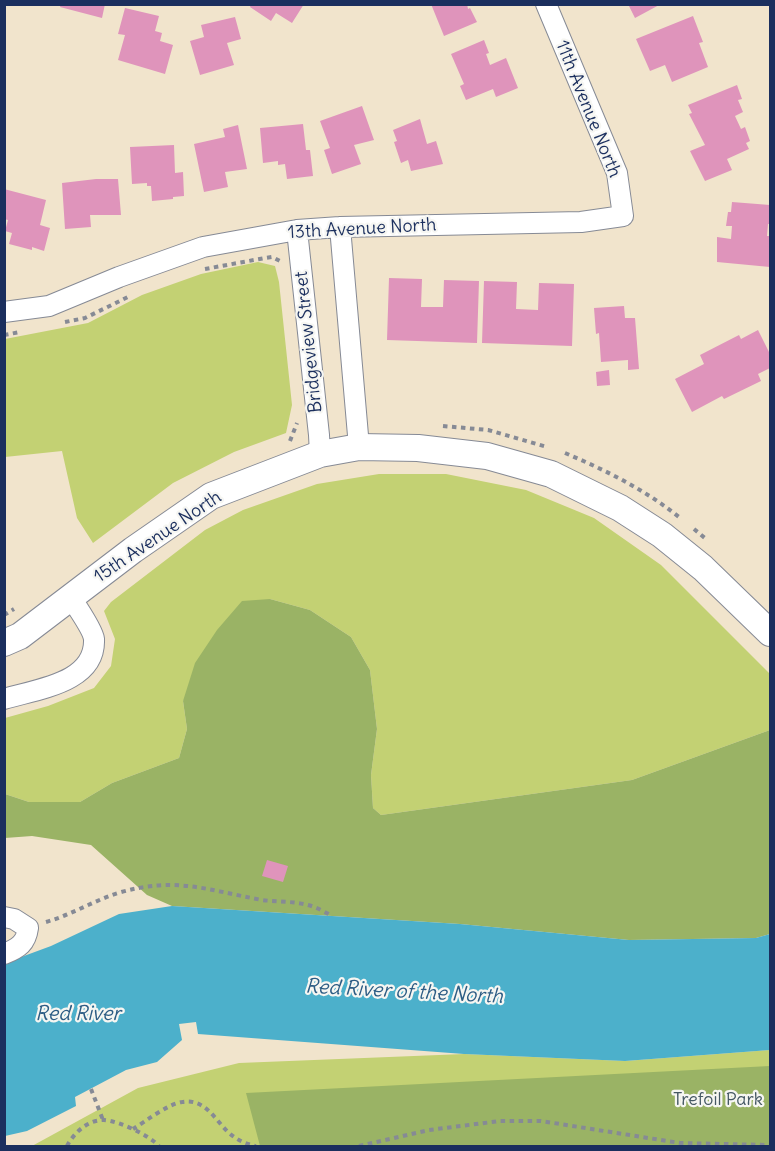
<!DOCTYPE html>
<html>
<head>
<meta charset="utf-8">
<style>
  body { margin:0 }
  #map { position:relative; width:775px; height:1151px; overflow:hidden; background:#f1e4cc; font-family:Delius,sans-serif }
  canvas { display:block }
  .frame { position:absolute; inset:0; border:6px solid #1b2f5e; pointer-events:none }
</style>
</head>
<body>
<div id="map">
<canvas width="775" height="1151"></canvas>
<div class="frame"></div>
</div>
<script>
const c = document.querySelector('canvas').getContext('2d');
c.lineJoin = 'round';
function paint(path, color) { c.fillStyle = color; c.fill(path, 'evenodd'); }
function stroke(path, color, width, dash) { c.strokeStyle = color; c.lineWidth = width; c.lineCap = dash ? 'butt' : 'round'; c.setLineDash(dash || []); c.stroke(path); }
function drawText(font, color, halo, rows, align = 'center') {
  c.font = font + ' Delius,sans-serif'; c.lineWidth = 4.5; c.setLineDash([]); c.textBaseline = 'middle'; c.strokeStyle = halo; c.fillStyle = color; for (const [text, x, y, turn = 0] of rows) {
    c.save(); c.translate(x, y); c.rotate((+turn || 0) * Math.PI / 180); c.textAlign = isNaN(turn) ? turn : align; if (halo) c.strokeText(text, 0, 0); c.fillText(text, 0, 0); c.restore();
  }
}
paint(new Path2D(`
  M258 262 275 266 279 282 292 405 286 433 234 452 173 483 93 543 77 518 62 451 5 457V339L88 323 142 295 201 274Z
  M379 474H446L526 490 594 518 661 565 770 674V730L632 780 381 815 373 808 371 775 377 729 370 670 351 637 310 610 270 599 183 701 187 729 179 758 112 783 80 802H29L5 794V718L48 706 94 688 111 666 115 639 104 611 111 602 205 530 243 510 317 484Z
  M770 1050V1146H32L138 1088 239 1063 464 1054 625 1061Z`), '#c3d173');
paint(new Path2D(`
  M270 599 310 610 351 637 370 670 377 729 371 775 373 808 381 815 632 780 770 730V934L756 938 629 940 460 924 172 906 147 895 91 845 32 836 5 838V794L29 802H80L112 783 179 758 187 729 183 701 195 663 217 630 242 601Z
  M770 1066V1146H260L246 1093Z`), '#9ab365');
paint(new Path2D(`
  M172 906 460 924 629 940 756 938 770 934V1050L625 1061 464 1054 198 1034 196 1022 179 1024 182 1040 157 1062 126 1070 75 1097 76 1106 27 1131 5 1136V963L51 946 119 914Z`), '#4cb0cb');
paint(new Path2D(`
  M61 4H105L102 18 60 7Z
  M251 4H304L292 23 276 13 271 21 250 7Z
  M431 4H467L468 9 470 8 477 22 444 36Z
  M628 4H661L635 18Z
  M125 8 159 16 155 31 162 33 160 41 173 45 165 74 118 60 125 35 118 34Z
  M693 16 703 42 699 43 708 67 672 82 665 65 650 71 636 39Z
  M235 17 241 39 227 43 234 65 200 75 190 41 204 37 201 25Z
  M484 40 489 53 486 54 490 65 506 58 518 88 496 97 493 89 466 100 460 86 464 84 451 54Z
  M737 85 742 99 738 100 743 112 735 116 741 129 745 127 750 141 746 143 749 149 727 159 732 170 705 181 690 151 705 145 689 114 692 113 688 105Z
  M362 106 374 140 354 145 361 164 332 174 324 150 330 148 320 121Z
  M420 119 427 144 436 141 443 164 411 171 408 160 401 163 394 142 397 141 393 130Z
  M303 124 306 150H310L313 176 287 179 285 164 278 165V161L263 163 260 128Z
  M238 125 247 169 225 172 228 187 204 192 194 144 225 137 223 129Z
  M174 145 175 173 183 172 184 196 173 197V199L152 201 151 186H147V183L132 184 130 147Z
  M96 179H118L121 215H90L91 227 65 229 62 183Z
  M4 189 46 200 40 225 50 228 44 251 32 247V250L9 244 12 233 5 231 8 220 4 219Z
  M732 202 770 205V224H768L767 236H770V267L717 262V237L731 239 732 226H726L728 212H731Z
  M389 278 422 279 421 307H443L444 280 479 281 477 343 387 340Z
  M484 281 517 282 516 309 538 310 539 283 574 284 572 346 482 343Z
  M624 306 625 318H635L639 369 628 370V360L601 362 599 333 596 334 594 308Z
  M758 330 770 354V368L758 374 761 381 724 399 722 396 692 412 675 379 704 364 700 355 739 335 741 339Z
  M609 370 610 385 597 386 596 372Z
  M267 860 288 866 283 882 262 876Z`), '#df94bb');
const minor = new Path2D(`
  M340 227 359 447
  M297 230 319 435 320 454
  M4 312 49 306 119 277 203 247 297 230 340 227 581 222 623 216 617 173 546 4
  M4 699C37 689 96 683 94 639 93 630 77 607 71 598
  M4 917 14 919 28 928C26 943 19 948 4 954`);
const major = new Path2D(`
  M4 643 20 636 133 550 211 496 320 454 359 447 418 448 487 456 551 474 620 508 662 535 703 568 770 633`);
stroke(minor, '#868a95', 22);
stroke(major, '#868a95', 28);
stroke(new Path2D(`
  M205 269 265 258 272 257 282 262
  M65 322 85 318 130 296
  M4 335 20 332
  M443 426 488 430 547 447
  M290 441 297 423
  M565 453C605 470 644 489 679 517
  M694 529 706 539
  M4 615 14 609
  M46 922C71 915 93 901 118 893 175 876 207 890 262 900 277 902 293 901 308 905 316 907 325 912 332 916
  M91 1089 103 1120
  M133 1129C146 1121 168 1104 182 1102 204 1098 214 1118 227 1131 235 1139 245 1144 256 1146
  M67 1146C74 1133 87 1120 104 1120 119 1121 149 1135 159 1146
  M359 1146 429 1130 500 1121H541L680 1143 770 1145`), '#868a95', 4, [4.5, 4.5]);
stroke(minor, '#fff', 20);
stroke(major, '#fff', 26);
drawText('18px', '#1b2f5e', '#f6f6f2', [
  ["11th Avenue North",588,109,68],
  ["13th Avenue North",362,229,-3],
  ["Bridgeview Street",309,342,-96],
  ["15th Avenue North",158,537,-34]
]);
drawText('18px', '#455863', '#f6f6f2', [
  ["Trefoil Park",718,1100]
]);
drawText('italic 20px', '#2c5c84', '#f6f6f2', [
  ["Red River of the North",404,992,3],
  ["Red River",78,1014]
]);
</script>
</body>
</html>
